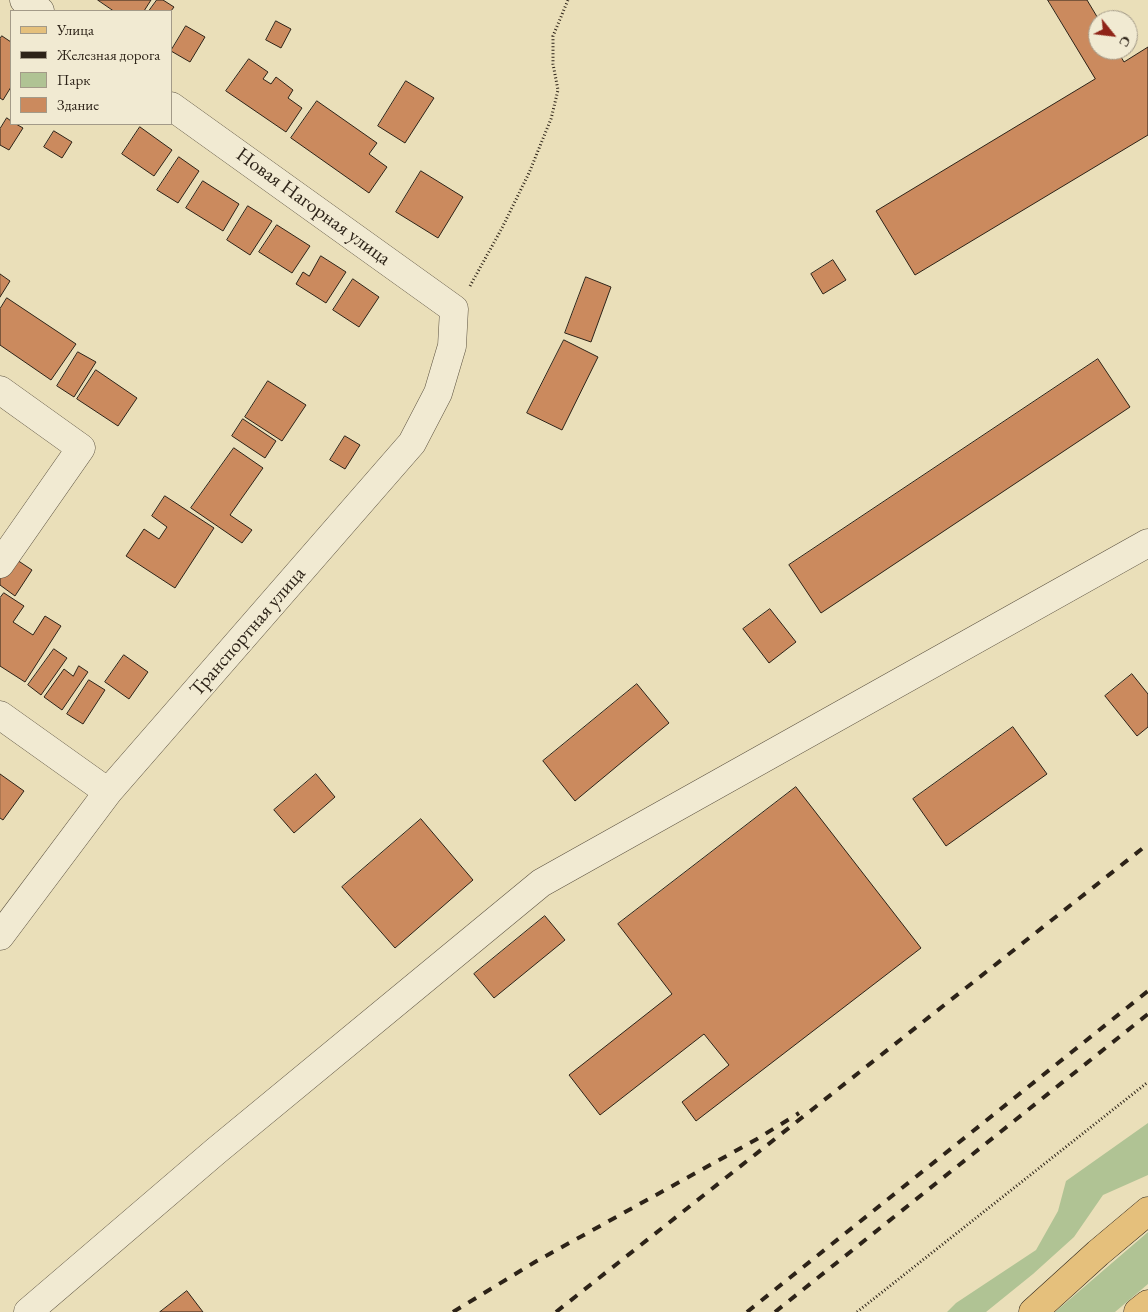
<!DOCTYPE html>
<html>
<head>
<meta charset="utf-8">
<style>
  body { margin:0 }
  #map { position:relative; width:1148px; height:1312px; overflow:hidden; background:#eadfb9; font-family:"EB Garamond",serif }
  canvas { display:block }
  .legend { position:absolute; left:10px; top:10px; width:162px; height:115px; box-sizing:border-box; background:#f1ead2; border:1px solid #a39a88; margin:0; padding:6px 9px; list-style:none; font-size:15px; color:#2d2318 }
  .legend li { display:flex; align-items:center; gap:10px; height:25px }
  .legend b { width:25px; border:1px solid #a39a88 }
  .north { position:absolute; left:1088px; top:10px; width:50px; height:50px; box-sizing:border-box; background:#f1ead2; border:1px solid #a39a88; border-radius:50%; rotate:119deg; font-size:14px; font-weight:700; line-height:20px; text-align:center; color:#2d2318 }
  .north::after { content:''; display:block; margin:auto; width:18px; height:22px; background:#8f2418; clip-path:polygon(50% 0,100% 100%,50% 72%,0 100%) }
</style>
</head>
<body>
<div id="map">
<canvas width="1148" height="1312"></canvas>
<ul class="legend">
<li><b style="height:6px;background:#e5c07c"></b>Улица</li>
<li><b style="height:6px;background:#2d2318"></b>Железная дорога</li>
<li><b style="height:14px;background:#b0c394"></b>Парк</li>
<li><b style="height:14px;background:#cb8a5e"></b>Здание</li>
</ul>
<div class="north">С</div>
</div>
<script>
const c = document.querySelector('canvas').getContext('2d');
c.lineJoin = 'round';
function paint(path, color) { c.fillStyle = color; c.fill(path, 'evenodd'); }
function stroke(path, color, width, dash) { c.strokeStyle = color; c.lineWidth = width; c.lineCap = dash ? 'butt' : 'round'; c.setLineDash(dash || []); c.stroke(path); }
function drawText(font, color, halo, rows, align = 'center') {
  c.font = font + ' "EB Garamond",serif'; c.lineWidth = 4.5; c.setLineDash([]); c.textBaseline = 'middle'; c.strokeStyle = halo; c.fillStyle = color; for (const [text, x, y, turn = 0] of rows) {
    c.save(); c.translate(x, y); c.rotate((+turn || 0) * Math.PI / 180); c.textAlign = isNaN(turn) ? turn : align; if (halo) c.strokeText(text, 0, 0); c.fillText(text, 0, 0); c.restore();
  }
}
paint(new Path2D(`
  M1148 1123V1175L1103 1195 1074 1237 1033 1274 986 1312H947L956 1303 1036 1250 1058 1211 1066 1181Z
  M1148 1232V1284L1115 1312H1055Z`), '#b0c394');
const building = new Path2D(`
  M98 0H151L144 11H114Z
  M157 0H163L174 7 171 11H149Z
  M1048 0H1087L1099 20 1098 50H1117L1124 62 1148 47V135L915 275 876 211 1095 79Z
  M276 21 291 29 281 48 266 40Z
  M186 26 205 37 190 62 171 51Z
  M2 36 11 42V87L3 100 0 98V39Z
  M249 59 268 72 263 79 271 84 276 77 293 90 288 98 302 108 286 132 226 91Z
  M406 81 434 98 405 143 378 126Z
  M317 101 377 143 369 154 387 167 369 193 291 138Z
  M7 118 11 121V124H16L23 128 9 150 0 145V129Z
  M140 127 172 150 154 176 122 154Z
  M54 131 72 142 62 158 44 147Z
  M179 157 199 171 178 203 157 190Z
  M421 171 463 197 438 238 396 212Z
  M203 181 239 204 223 231 186 208Z
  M248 206 272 221 250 255 227 240Z
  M277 225 310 246 292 273 259 252Z
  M321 256 346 272 326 303 296 284 303 272 309 276Z
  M833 260 846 280 823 294 811 274Z
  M0 274 10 281 0 297Z
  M586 277 611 287 591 342 565 333Z
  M353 279 379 297 359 327 333 310Z
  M7 298 76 344 51 380 0 345V309Z
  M564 340 598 357 562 430 527 413Z
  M78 352 96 362 74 397 57 386Z
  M1098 359 1130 407 821 613 789 565Z
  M96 370 137 398 118 426 77 399Z
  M268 381 306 405 282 441 245 417Z
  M243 419 276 441 265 458 232 436Z
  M345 436 360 445 345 469 330 460Z
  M234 448 263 468 230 515 252 530 242 543 191 508Z
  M165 496 214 528 175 588 126 556 144 529 159 539 167 527 152 516Z
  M14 558 32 570 15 596 0 585V579Z
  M4 593 24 606 13 622 33 635 45 616 61 626 25 682 0 666V598Z
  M770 609 796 642 769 663 743 629Z
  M54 649 67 658 41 695 28 685Z
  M124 655 148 672 129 699 105 682Z
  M79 666 88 672 62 710 44 697 64 669 73 676Z
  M1132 674 1148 694V727L1137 736 1105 696Z
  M89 680 105 690 83 724 67 714Z
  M637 684 669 723 575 801 543 761Z
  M1013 727 1047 774 946 846 913 799Z
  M0 774 24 791 3 820 0 818Z
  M316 774 335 797 294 833 274 810Z
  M796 787 921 948 696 1121 682 1102 729 1065 704 1034 600 1115 569 1075 672 994 618 924Z
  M421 819 473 880 395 948 342 887Z
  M545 916 565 940 494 998 474 974Z
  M187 1291 203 1312H160Z`);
paint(building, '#cb8a5e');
stroke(building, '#2d2318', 1);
const minor = new Path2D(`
  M24 0 40 11
  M0 390 81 448 0 564
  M0 715 108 792
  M0 936 108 792 412 443 438 393 452 346 454 309 171 106
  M28 1312 216 1151 541 883 1148 543`);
const primary = new Path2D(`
  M1033 1312 1098 1253 1148 1211
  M1138 1312 1148 1304`);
stroke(minor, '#5c5240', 29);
stroke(primary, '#2d2318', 29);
stroke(new Path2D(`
  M470 286 502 228 529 173 551 119 558 90 553 64V36L568 0
  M857 1312 1148 1082`), '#2d2318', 3, [1, 2.5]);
stroke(minor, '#f1ead2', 28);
stroke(primary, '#e5c07c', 28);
stroke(new Path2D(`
  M453 1312 535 1262 757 1139 799 1113
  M556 1312 1148 844
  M747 1312 1148 991
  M775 1312 1148 1014`), '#2d2318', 4, [9, 9]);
drawText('20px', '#2d2318', '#f1ead2', [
  ["Новая Нагорная улица",313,207,36],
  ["Транспортная улица",248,632,-49]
]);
</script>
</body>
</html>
